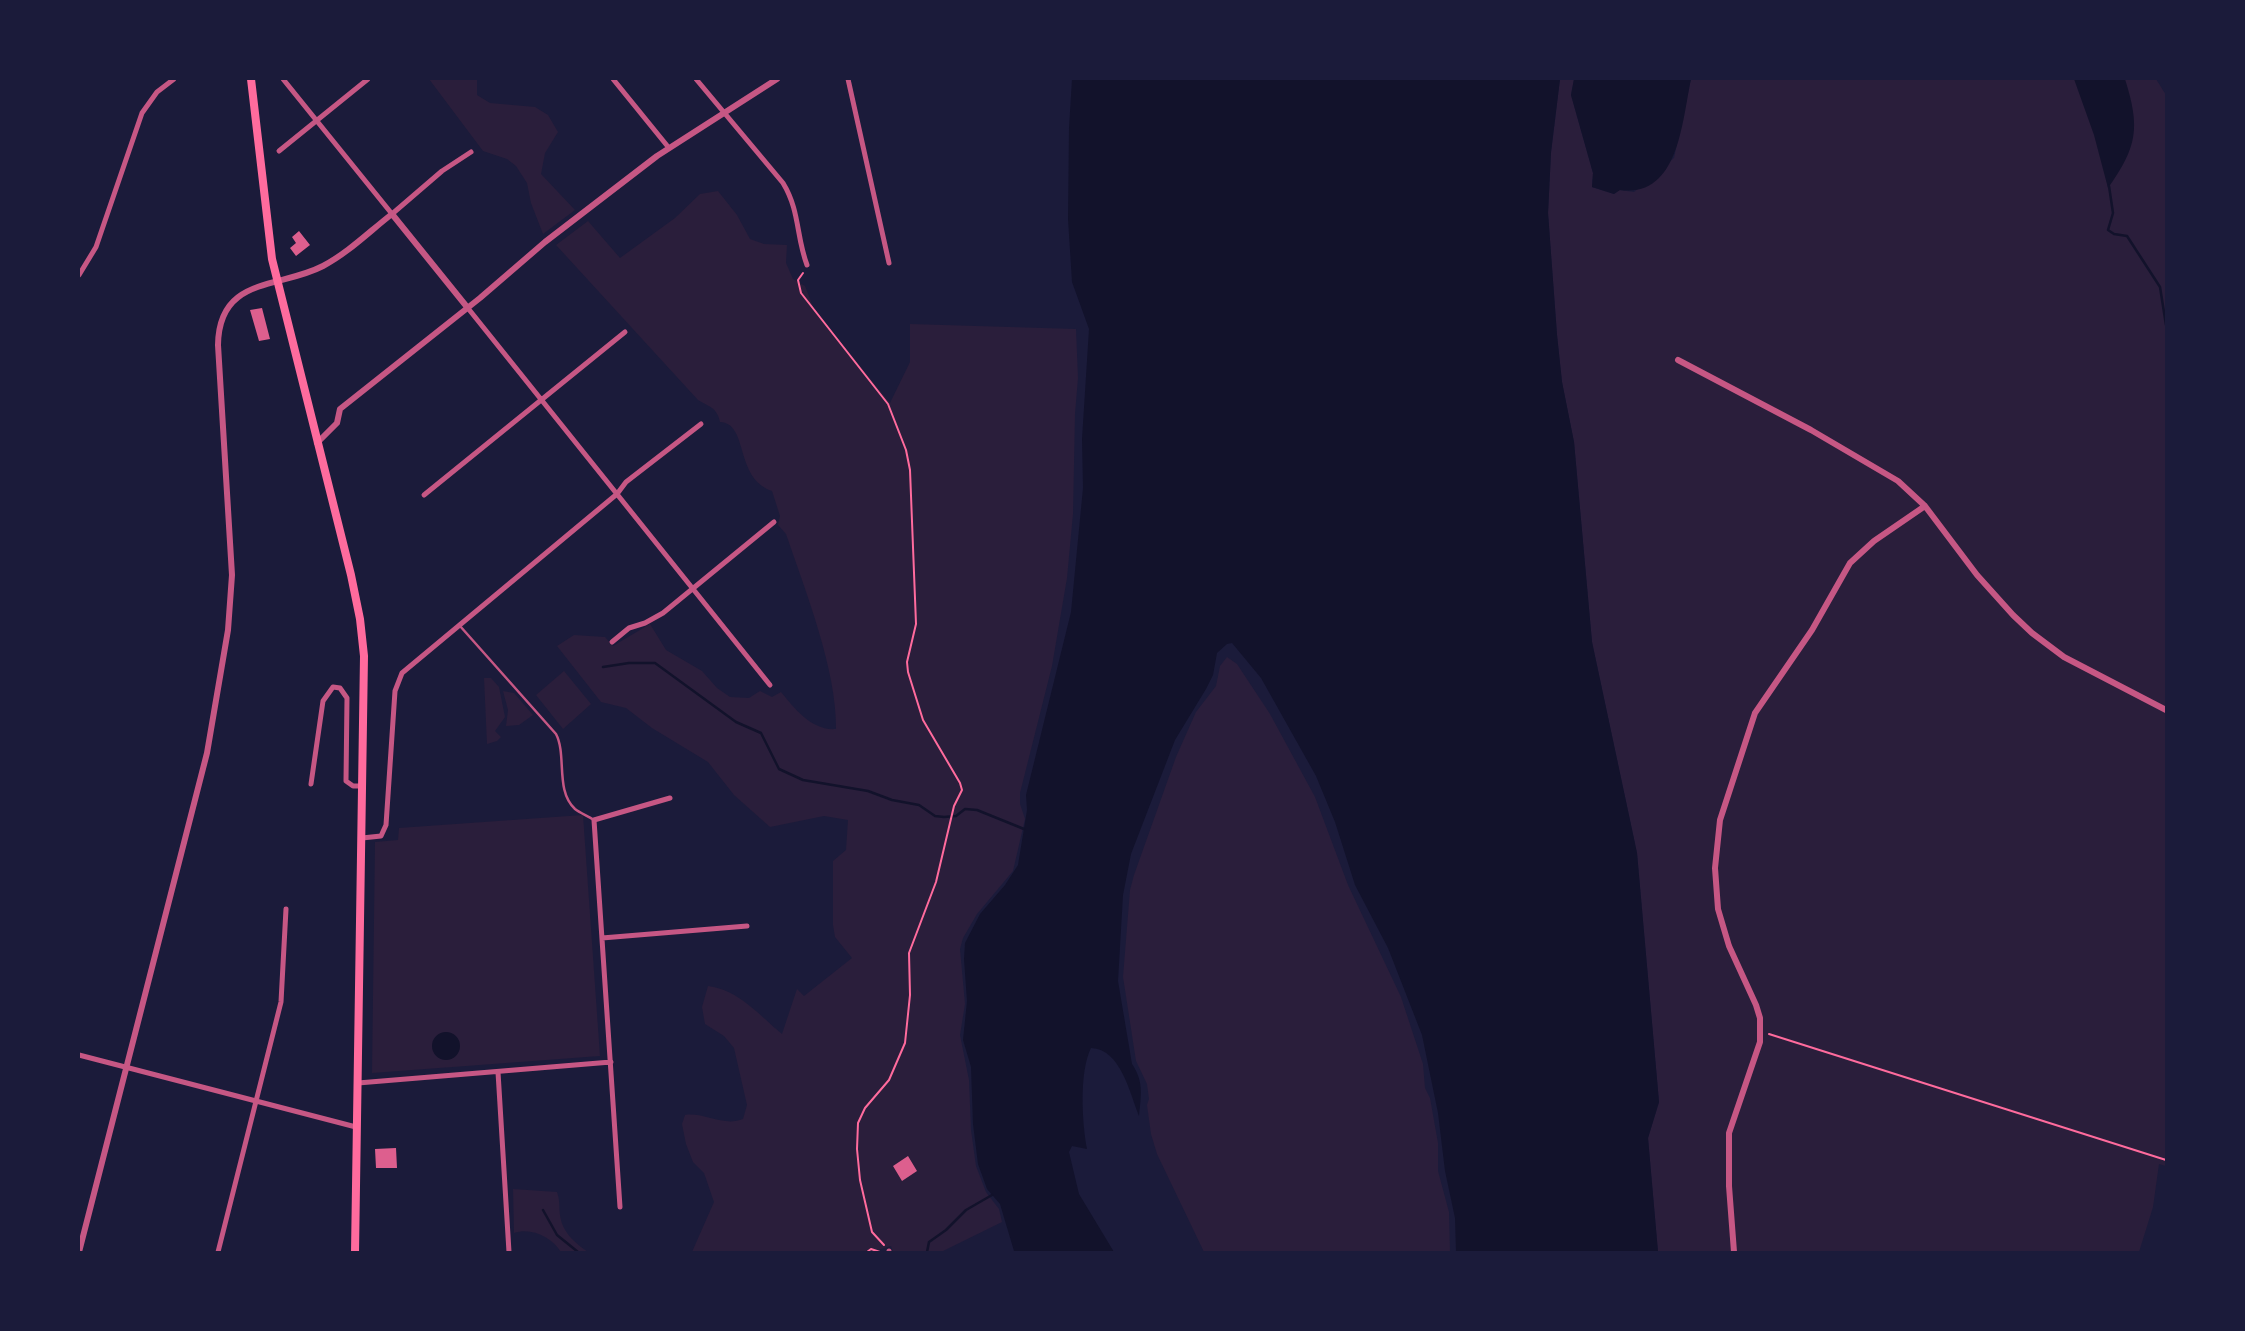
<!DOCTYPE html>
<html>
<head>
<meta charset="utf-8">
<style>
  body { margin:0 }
  #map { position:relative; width:2245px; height:1331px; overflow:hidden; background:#1b1b3a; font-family:"Open Sans",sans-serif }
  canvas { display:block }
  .frame { position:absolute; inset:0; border:80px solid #1b1b3a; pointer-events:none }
</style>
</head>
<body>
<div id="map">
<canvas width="2245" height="1331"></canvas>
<div class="frame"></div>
</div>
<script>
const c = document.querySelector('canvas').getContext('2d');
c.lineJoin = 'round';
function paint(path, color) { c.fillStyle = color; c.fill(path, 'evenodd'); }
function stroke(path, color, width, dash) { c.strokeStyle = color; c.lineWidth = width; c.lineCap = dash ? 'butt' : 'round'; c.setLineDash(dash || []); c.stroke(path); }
paint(new Path2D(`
  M429 79H477V95L490 103 535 107 548 115 558 132 545 153 541 174 575 210 543 234 531 203 527 183 516 166 507 159 483 151Z
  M1560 79H1574L1571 95 1593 173 1592 187 1614 194 1619 190 1634 192 1674 158 1691 79H2156L2166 95V1166L2159 1164 2153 1207 2139 1252H1658L1648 1138 1659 1102 1637 853 1592 642 1574 442 1562 382 1557 335 1548 213 1551 153Z
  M718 191 737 215 750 239 764 244 787 245 786 263 793 279 805 286 814 309 890 403 910 362V324L1076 329 1078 378 1075 414 1073 514 1067 578 1052 666 1020 793V804L1025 819 1013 871 977 914 963 938 960 949 965 1004 960 1035 969 1080 971 1130 976 1166 986 1192 999 1209 1002 1222 941 1252H893L891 1246 871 1252H692L714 1202 704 1173 693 1162 686 1144 682 1124 685 1115C704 1112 724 1127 743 1119L747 1105 734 1048 724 1036 705 1024 702 1007 708 986C739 990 759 1015 782 1034L797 989 804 996 852 958 835 937 833 925V861L846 850 848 820 824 816 770 827 734 795 708 762 652 728 626 708 601 702 557 646 574 635 605 637 613 646 650 624 666 650 702 671 717 688 730 697 749 698 760 691 772 697 781 692C795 709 812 731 836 729 837 670 805 590 786 534L778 525 780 516 772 491C734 478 749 423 720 422 717 407 709 407 698 400L556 245 588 221 620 258 675 218 700 194Z
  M1227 657 1237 664 1270 714 1315 797 1348 885 1401 997 1423 1064 1425 1088 1430 1098 1438 1143V1171L1449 1212 1450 1252H1204L1157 1154 1151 1134 1147 1105 1149 1099 1147 1084 1136 1061 1123 977 1130 890 1134 875 1176 757 1196 712 1216 686 1220 666Z
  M564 671 591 704 563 729 536 695Z
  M484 678H491L499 687 505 717 495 731 501 737 497 741 487 744Z
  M503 691 514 693 533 715 519 725 506 726 508 710Z
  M583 815 600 1056 372 1073 375 842 398 840 399 828Z
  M513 1189 557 1192C560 1200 559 1207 560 1215 562 1232 575 1243 588 1252H561C552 1237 531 1227 514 1233Z`), '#2a1e3b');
paint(new Path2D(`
  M1072 79H1560L1551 152 1548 213 1557 335 1562 382 1574 442 1592 642 1637 853 1659 1102 1648 1138 1658 1252H1456L1455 1218 1445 1171 1438 1113 1422 1035 1388 948 1355 885 1335 822 1316 776 1261 678 1232 643 1227 644 1217 653 1213 675 1206 689 1175 740 1131 854 1123 895 1118 981 1132 1064C1144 1082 1141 1095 1139 1116 1130 1094 1121 1049 1091 1048 1079 1072 1082 1123 1087 1149L1072 1146 1069 1152 1079 1194 1114 1252 1014 1251 1000 1204 987 1189 978 1164 973 1124 971 1067 963 1040 967 1001 964 959 965 943 980 914 1005 885 1018 865 1027 810 1026 795 1071 612 1083 488 1082 439 1089 329 1072 282 1068 219 1069 128Z
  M1574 79H1691C1682 121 1679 198 1620 190L1614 194 1592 187 1593 173 1571 95Z
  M2074 79H2125C2140 127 2138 146 2108 188L2094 135Z
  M432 1046a14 14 0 1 1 28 0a14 14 0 1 1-28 0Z`), '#12122b');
stroke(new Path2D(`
  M2109 186 2113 213 2108 230 2114 234 2127 236 2160 287 2166 325
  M603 667 629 663H655L736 722 761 733 779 769 803 780 868 791 892 800 919 805 935 816 944 817 956 816 965 809 977 810 1024 829
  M543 1210 557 1235 578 1252
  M927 1252 929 1242 946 1230 966 1210 992 1195`), '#12122b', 2.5);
paint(new Path2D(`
  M299 231 310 245 296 256 290 248 296 243 292 237Z
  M262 308 270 339 259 341 250 310Z
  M396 1148 397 1168H376L375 1149Z
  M908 1156 917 1171 902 1181 893 1166Z`), '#dd5f8e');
stroke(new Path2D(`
  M803 273 798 280 801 293 888 404 906 450 910 470 916 624 907 662 908 672 923 720 960 783 962 790 954 806 936 882 909 953 910 995 905 1043 889 1080 865 1108 858 1123 857 1149 860 1180 872 1232 884 1245
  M1769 1034 2166 1160
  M867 1252 871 1249 880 1252`), '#ff6b9d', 2);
stroke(new Path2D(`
  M460 626 556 734C567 755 555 791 575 809 580 813 588 816 594 820`), '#c65784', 2.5);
stroke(new Path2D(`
  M283 79 392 214 442 171 471 152
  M613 79 669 148
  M696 79 783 183C800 211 796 236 807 265
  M848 79 889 263
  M279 151 368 79
  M79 275 96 247 142 113 157 92 174 79
  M467 307 770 685
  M424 495 625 332
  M612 642 629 628 645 623 663 613 774 522
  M311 784 323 701 333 687 340 688 347 698 346 781 353 786H362
  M362 838 381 836 386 825 395 691 402 673 617 494 626 482 701 424
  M602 938 747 926
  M79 1055 356 1127
  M498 1072 509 1252
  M358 1083 611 1062
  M620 1207 594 820 670 798
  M889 1251V1252
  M218 1252 281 1002 286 909`), '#c65784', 5);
stroke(new Path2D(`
  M1678 360 1811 430 1898 481 1925 506 1977 575 2013 615 2032 633 2064 657 2166 710
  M317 443 337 423 340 409 480 298 545 242 657 156 777 79
  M79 1252 207 753 228 630 232 575 218 345C219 276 279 289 323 266 348 253 370 231 392 214L467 307
  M1734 1252 1729 1186V1133L1760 1042V1018L1756 1005 1729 946 1718 909 1715 868 1720 820 1755 713 1812 630 1850 563 1874 541 1925 506`), '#c65784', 6);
stroke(new Path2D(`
  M251 79 272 259 351 575 360 619 364 656 355 1252`), '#ff6b9d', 8);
</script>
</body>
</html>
